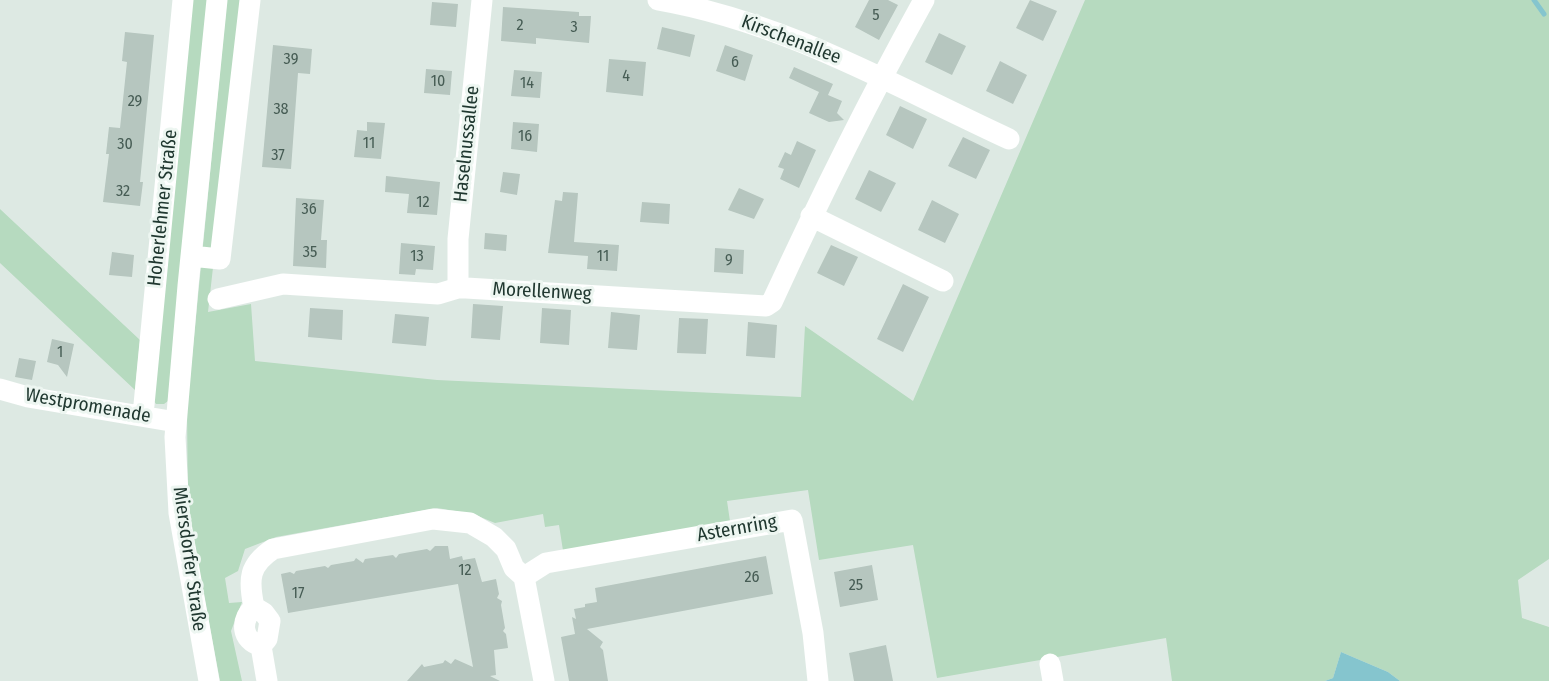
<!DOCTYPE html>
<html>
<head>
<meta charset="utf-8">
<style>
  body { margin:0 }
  canvas { display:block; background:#dde9e3 }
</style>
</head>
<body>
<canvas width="1549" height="681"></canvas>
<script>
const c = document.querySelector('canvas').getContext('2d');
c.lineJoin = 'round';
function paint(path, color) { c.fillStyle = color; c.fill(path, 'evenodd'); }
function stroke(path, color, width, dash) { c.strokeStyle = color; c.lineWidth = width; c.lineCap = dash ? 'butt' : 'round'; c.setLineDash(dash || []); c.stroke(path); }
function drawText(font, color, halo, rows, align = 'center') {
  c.font = font + ' "Fira Sans Condensed",sans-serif'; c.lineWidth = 6; c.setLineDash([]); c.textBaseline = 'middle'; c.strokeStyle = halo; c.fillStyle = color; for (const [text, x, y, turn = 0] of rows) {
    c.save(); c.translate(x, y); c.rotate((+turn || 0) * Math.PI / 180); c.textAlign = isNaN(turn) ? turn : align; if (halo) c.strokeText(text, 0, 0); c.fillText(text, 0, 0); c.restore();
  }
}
paint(new Path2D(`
  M189 0H209L168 401 164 404H156L152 398Z
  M227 0H243L208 312 251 304 255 361 437 380 801 397 805 326 913 401 1085 0H1549V559L1518 580 1522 618 1549 627V681H1400L1388 672 1341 652 1333 678 1325 681H1172L1166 638 937 678 913 545 819 560 808 490 727 501 731 528 564 557 559 525 545 527 543 514 495 523 473 514 437 508 276 537 245 549 238 571 225 578 229 603 242 602 231 631 242 681H220L188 510 187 409Z
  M0 209 140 340 135 390 0 263Z`), '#b6dabf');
paint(new Path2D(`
  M1341 652 1388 672 1400 681H1325L1333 678Z`), '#85c5ce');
stroke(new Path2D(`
  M1534 0 1544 14`), '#85c5ce', 5);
paint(new Path2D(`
  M869 0H888L898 5 879 40 855 27Z
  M1030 0 1057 11 1043 41 1016 28Z
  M432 2 458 4 456 27 430 25Z
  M503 7 579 12V16H591L589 43 536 38V44L501 41Z
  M662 27 695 35 690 57 657 49Z
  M125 32 154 35 140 182H143L140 206 103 202 109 154H106L109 127 120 128 127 62 122 61Z
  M939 33 966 46 952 75 925 62Z
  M273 45 312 49 310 74 298 73 291 169 262 167Z
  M725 45 753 55 745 81 716 71Z
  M609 59 646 62 643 96 606 92Z
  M1000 61 1027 75 1013 104 986 91Z
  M794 67 833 84 828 95 842 101 837 113 844 120 829 122 809 113 819 92 789 78Z
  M426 69 452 71 450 95 424 93Z
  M514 70 542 72 540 98 511 96Z
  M900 106 927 119 913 149 886 135Z
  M367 122 385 123 381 159 354 157 357 130 367 131Z
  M513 122 539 124 537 152 511 149Z
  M963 137 990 150 976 179 948 166Z
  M797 141 816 150 799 188 780 179 784 169 778 167 785 152 791 155Z
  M869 170 896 183 881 212 855 199Z
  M503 172 520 174 517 195 500 192Z
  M386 176 440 182 437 215 407 213 409 194 385 192Z
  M739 188 764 199 754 219 728 210Z
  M563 192 578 193 574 242 619 245 617 271 587 269 588 256 548 253 555 200 562 201Z
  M296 198 324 200 321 240H327L326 268 293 266Z
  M932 200 959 214 945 243 918 230Z
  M642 202 670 204 669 224 640 222Z
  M485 233 507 235 506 251 484 249Z
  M401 243 435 246 433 270 416 269 415 275 399 274Z
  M831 245 858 257 844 286 817 273Z
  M715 248 744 250 743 274 714 272Z
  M112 252 134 255 132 277 109 275Z
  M903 284 929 297 903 352 877 339Z
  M473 304 503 306 500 340 471 338Z
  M310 308 343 310 342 340 308 337Z
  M542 308 571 310 569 345 540 343Z
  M611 312 640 315 637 350 608 348Z
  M395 314 429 317 426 346 392 343Z
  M679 318 708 319 706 354 677 353Z
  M748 322 777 325 775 358 746 356Z
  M52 339 74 344 67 377 58 365 47 362Z
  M19 358 36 361 32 380 15 377Z
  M435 546H448L450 559 462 556 463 560 475 558 482 582 496 579 499 594 497 598 502 601 501 605 505 628 503 631 506 634 508 648 494 650 496 675 490 676 500 681H407L422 664 424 667 443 663 445 660 451 664 455 659 473 667 458 584 288 613 281 574 290 572 294 574 296 571 325 566 328 568 331 565 354 561 356 558 363 563 365 559 393 555 396 558 399 554 427 549 430 551Z
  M766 556 773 594 587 629 603 642 600 647 603 650 608 681H569L561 637 575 634 572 617 576 619 574 609 585 607V604L597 602 595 588Z
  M872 565 878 600 840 607 834 572Z
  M886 645 893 681H854L849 653Z`), '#b6c6bf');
stroke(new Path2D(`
  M658 0C785 22 894 86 1009 139
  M811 216 943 281
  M191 256 220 259 250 0
  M458 288V239L482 0
  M218 299 283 284 438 294 458 288H466L766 306 772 302C819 200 869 99 924 0
  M0 389 28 397 176 422
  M143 415 183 0
  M524 577 546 563 792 520 813 633 818 681
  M254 607C240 621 241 640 261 646
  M1050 664 1053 681
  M209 681 179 513 175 437 188 286 217 0
  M267 681 261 646 267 639 270 621 264 613 254 607C248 579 249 565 273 549L433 519 470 523 494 537 506 549 514 568 524 577 544 681`), '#fff', 21);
drawText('16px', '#465c54', null, [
  ["5",876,16],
  ["2",520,26],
  ["3",574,28],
  ["39",291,60],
  ["6",735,63],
  ["4",626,77],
  ["10",438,82],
  ["14",527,84],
  ["29",135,102],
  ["38",281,110],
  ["16",525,137],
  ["11",369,144],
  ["30",125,145],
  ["37",278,156],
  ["32",123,192],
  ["12",423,203],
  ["36",309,210],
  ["35",310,253],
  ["13",417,257],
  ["11",603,257],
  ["9",729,261],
  ["1",60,353],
  ["12",465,571],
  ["26",752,578],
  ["25",856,586],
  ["17",298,594]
]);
drawText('19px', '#203830', '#edf6f1', [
  ["Kirschenallee",791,40,21],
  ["Haselnussallee",467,144,-84],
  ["Hoherlehmer Straße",163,208,-84],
  ["Morellenweg",542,292,3],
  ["Westpromenade",88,406,10],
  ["Asternring",737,529,-10],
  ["Miersdorfer Straße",189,559,82]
]);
</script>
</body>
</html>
